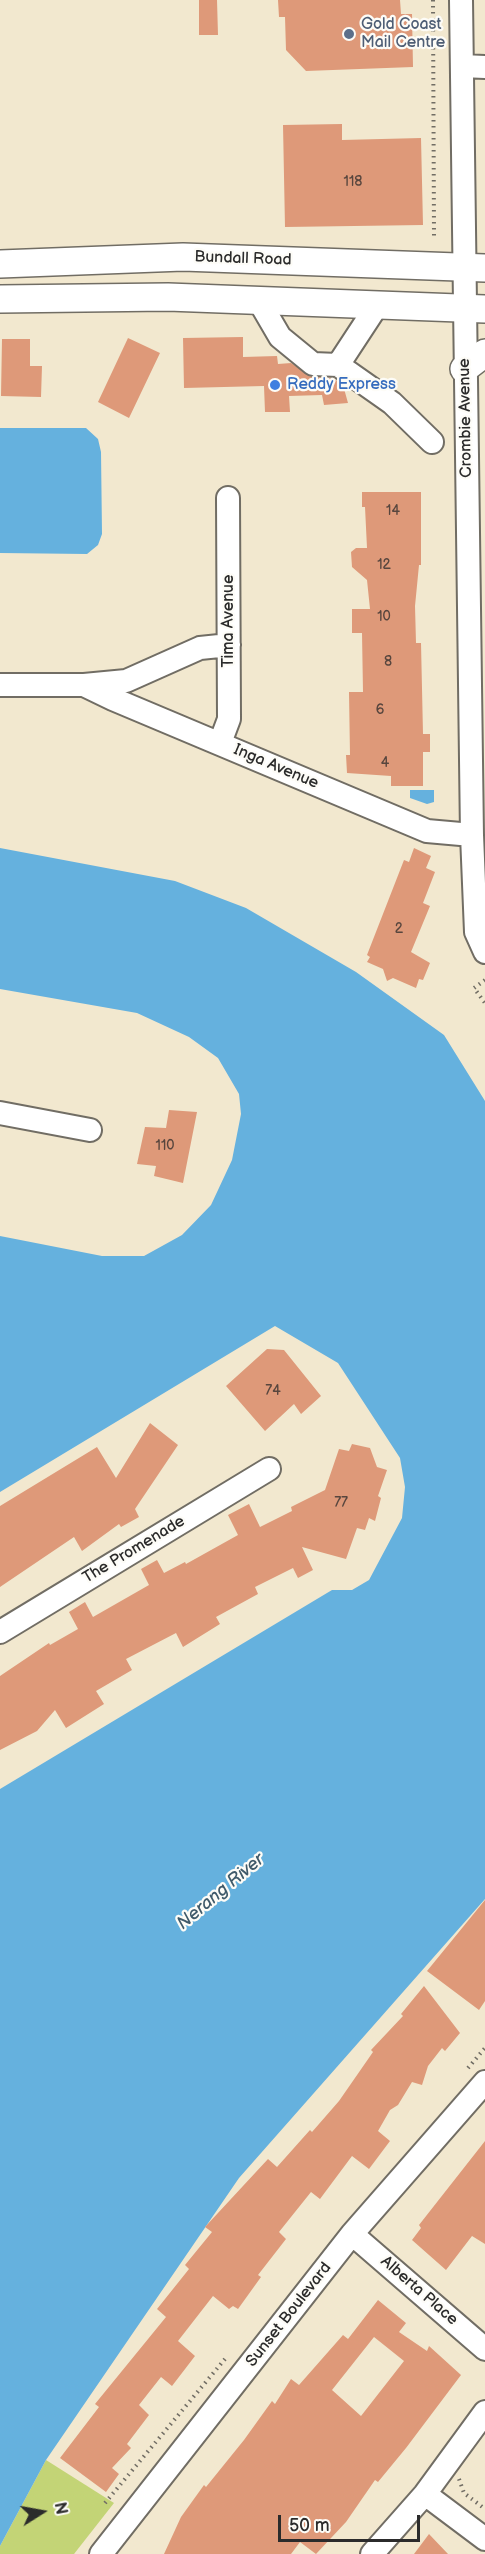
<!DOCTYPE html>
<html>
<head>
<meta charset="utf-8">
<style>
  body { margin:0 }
  #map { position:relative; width:485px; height:2554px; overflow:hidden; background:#f2e8cf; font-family:"Balsamiq Sans",sans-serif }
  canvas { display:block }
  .north { position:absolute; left:12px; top:2482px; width:60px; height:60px; -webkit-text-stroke:4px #fdfcf7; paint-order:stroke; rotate:79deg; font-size:16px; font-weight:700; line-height:24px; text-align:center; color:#2b2b2b }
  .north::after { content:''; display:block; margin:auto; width:21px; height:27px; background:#2b2b2b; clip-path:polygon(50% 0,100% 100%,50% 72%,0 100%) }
  .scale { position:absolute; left:278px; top:2515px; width:142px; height:27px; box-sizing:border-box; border:3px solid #2b2b2b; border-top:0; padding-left:8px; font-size:18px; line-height:21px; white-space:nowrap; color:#2b2b2b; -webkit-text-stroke:4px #fdfcf7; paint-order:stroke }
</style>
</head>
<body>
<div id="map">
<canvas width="485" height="2554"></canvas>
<div class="north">N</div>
<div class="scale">50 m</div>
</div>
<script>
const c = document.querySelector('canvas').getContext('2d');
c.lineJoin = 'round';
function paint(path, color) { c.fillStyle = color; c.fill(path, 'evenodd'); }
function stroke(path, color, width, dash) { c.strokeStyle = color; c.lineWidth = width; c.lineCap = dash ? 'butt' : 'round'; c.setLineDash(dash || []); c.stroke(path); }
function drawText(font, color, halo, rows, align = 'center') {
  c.font = font + ' "Balsamiq Sans",sans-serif'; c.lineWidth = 4.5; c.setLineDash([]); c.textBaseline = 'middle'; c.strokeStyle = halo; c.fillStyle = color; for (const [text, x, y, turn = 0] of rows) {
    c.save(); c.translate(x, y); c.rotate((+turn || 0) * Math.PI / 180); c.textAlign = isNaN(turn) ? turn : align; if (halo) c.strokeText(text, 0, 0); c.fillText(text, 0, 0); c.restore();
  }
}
paint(new Path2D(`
  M46 2460 114 2503 74 2554H0V2546Z`), '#c3d476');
paint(new Path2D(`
  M0 428H86L98 439 101 452 102 534 98 545 87 554 0 553Z
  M410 790H434V802L427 804 410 798Z
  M0 848 175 881 246 908 356 972 444 1035 485 1101V1899L239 2178 46 2460 0 2546V1789L332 1590H352L369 1580 402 1518 405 1487 400 1458 338 1363 275 1326 0 1492V1236L102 1256H144L182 1235 211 1205 232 1160 241 1114 239 1094 218 1058 189 1037 137 1013 0 989Z`), '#65b1de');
paint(new Path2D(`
  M199 0H217L218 35H199Z
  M278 0H400L401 14H412L413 67 306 71 286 50 285 17H279Z
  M342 124V140L421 138 423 225 285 227 283 125Z
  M243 337V357L277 356 278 364 291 363 312 377 333 378 343 385 348 403 324 405 322 395 289 396 290 412H265L264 386 184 388 183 338Z
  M128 338 160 353 129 418 98 402Z
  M2 339H30V366H42L41 397 1 396Z
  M362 492H421V565H419L415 606 416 643H421L423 734H430V752H423V786H391V776L347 773 346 755H350L349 692H363L362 633H352V609H370L367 580 352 567 351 552 356 548H367L365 507H362Z
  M414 848 431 856 426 868 435 872 423 903 430 906 411 952 430 963 423 980 419 979 416 988 393 978 387 981 383 969 367 962 370 957 367 955 404 860 409 862Z
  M169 1110 197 1112 183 1183 154 1176 156 1166 137 1164 145 1127 166 1128Z
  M267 1349 284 1350 321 1396 301 1414 294 1404 265 1431 226 1386Z
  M150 1423 178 1445 135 1509 139 1517 121 1527 119 1524 82 1551 74 1537 0 1587V1506L97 1447 116 1478Z
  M352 1444 370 1448 377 1467 387 1470 378 1496 381 1498 375 1521 369 1518 365 1530 357 1528 346 1559 302 1547 313 1570 298 1578 293 1568 255 1587 258 1594 216 1617 220 1624 183 1647 176 1633 126 1659 132 1670 96 1691 104 1704 66 1728 55 1710 37 1731 0 1750V1676L49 1643 50 1645 78 1629 69 1612 85 1602 93 1617 149 1585 141 1569 157 1560 164 1573 185 1562 186 1564 238 1535 228 1515 249 1504 260 1527 292 1511 291 1507 325 1490 339 1449 349 1451Z
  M485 1900V2001L479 2010 427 1971Z
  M424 1986 460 2033 445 2051 442 2048 428 2066 422 2085 412 2082 398 2105 390 2110 378 2131 390 2141 369 2169 352 2156 320 2199 311 2192 279 2232 286 2239 258 2275 261 2277 238 2309 233 2306 229 2309 213 2296 178 2341 195 2356 172 2386 161 2377 139 2405 149 2415 127 2444 131 2448 112 2468 119 2474 106 2492 60 2458 99 2407 95 2404 166 2317 157 2309 189 2269 185 2265 212 2232 205 2227 268 2159 277 2167 310 2130 312 2132 339 2101 373 2052 371 2050 403 2016 401 2014Z
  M485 2141V2244L472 2236 446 2270 412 2240 421 2228 419 2225Z
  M378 2300 406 2323 399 2332 427 2351 429 2346 461 2375 406 2448 378 2482 375 2480 346 2522 316 2554 300 2542 291 2554H164L181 2517 204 2485 206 2487 244 2440 272 2401 275 2404 291 2379 299 2385 343 2335 348 2339ZM374 2337 404 2361 361 2416 332 2390Z
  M429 2534 448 2554H414Z`), '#de9979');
const minor = new Path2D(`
  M461 0 472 835 476 932 485 952
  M462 66 485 67
  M259 301 280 337 313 364 338 365 392 403 432 442
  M338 365 378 304
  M0 685H84L126 681 200 648 229 645
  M84 685 113 699 427 831 472 835
  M220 743 229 719 228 498
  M0 1113 90 1130
  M0 1632 269 1469
  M352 2234 485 2349
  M425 2494 485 2539
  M101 2554 352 2234 485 2082
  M372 2554 425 2494 485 2412`);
const major = new Path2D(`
  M0 264 183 257 485 268
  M0 299 168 297 485 309
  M464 369 485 353`);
stroke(minor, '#716d64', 26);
stroke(major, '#716d64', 30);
stroke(new Path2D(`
  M433 0 434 236 436 239
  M485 980 474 988 485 1003
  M468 2068 485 2048
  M459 2479 464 2493 485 2509
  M105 2503 225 2359`), '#716d64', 4, [1.5, 4.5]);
stroke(minor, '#fff', 22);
stroke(major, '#fff', 27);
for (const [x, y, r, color] of [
  [349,34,6,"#5c6f8a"],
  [275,385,6,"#3f7fe0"]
]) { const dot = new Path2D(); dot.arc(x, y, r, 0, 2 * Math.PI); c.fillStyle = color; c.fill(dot); stroke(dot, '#fdfcf7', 2); }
drawText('14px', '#58463e', null, [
  ["118",353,182],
  ["14",393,511],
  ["12",384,565],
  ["10",384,617],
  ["8",388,662],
  ["6",380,710],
  ["4",385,763],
  ["2",399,929],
  ["110",165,1146],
  ["74",273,1391],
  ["77",341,1503]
]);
drawText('16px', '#4e5e75', '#fdfcf7', [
  ["Gold Coast",361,25],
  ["Mail Centre",361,43]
], 'left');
drawText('16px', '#2b2b2b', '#fdfcf7', [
  ["Bundall Road",243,259,2],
  ["Crombie Avenue",466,418,-91],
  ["Tima Avenue",229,621,-90],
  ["Inga Avenue",276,767,23],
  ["The Promenade",134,1550,-31],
  ["Alberta Place",419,2291,41],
  ["Sunset Boulevard",289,2315,-52]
]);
drawText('16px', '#366cbe', '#fdfcf7', [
  ["Reddy Express",287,385]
], 'left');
drawText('italic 18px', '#3f5a6a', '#fdfcf7', [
  ["Nerang River",221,1892,-40]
]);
</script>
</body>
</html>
